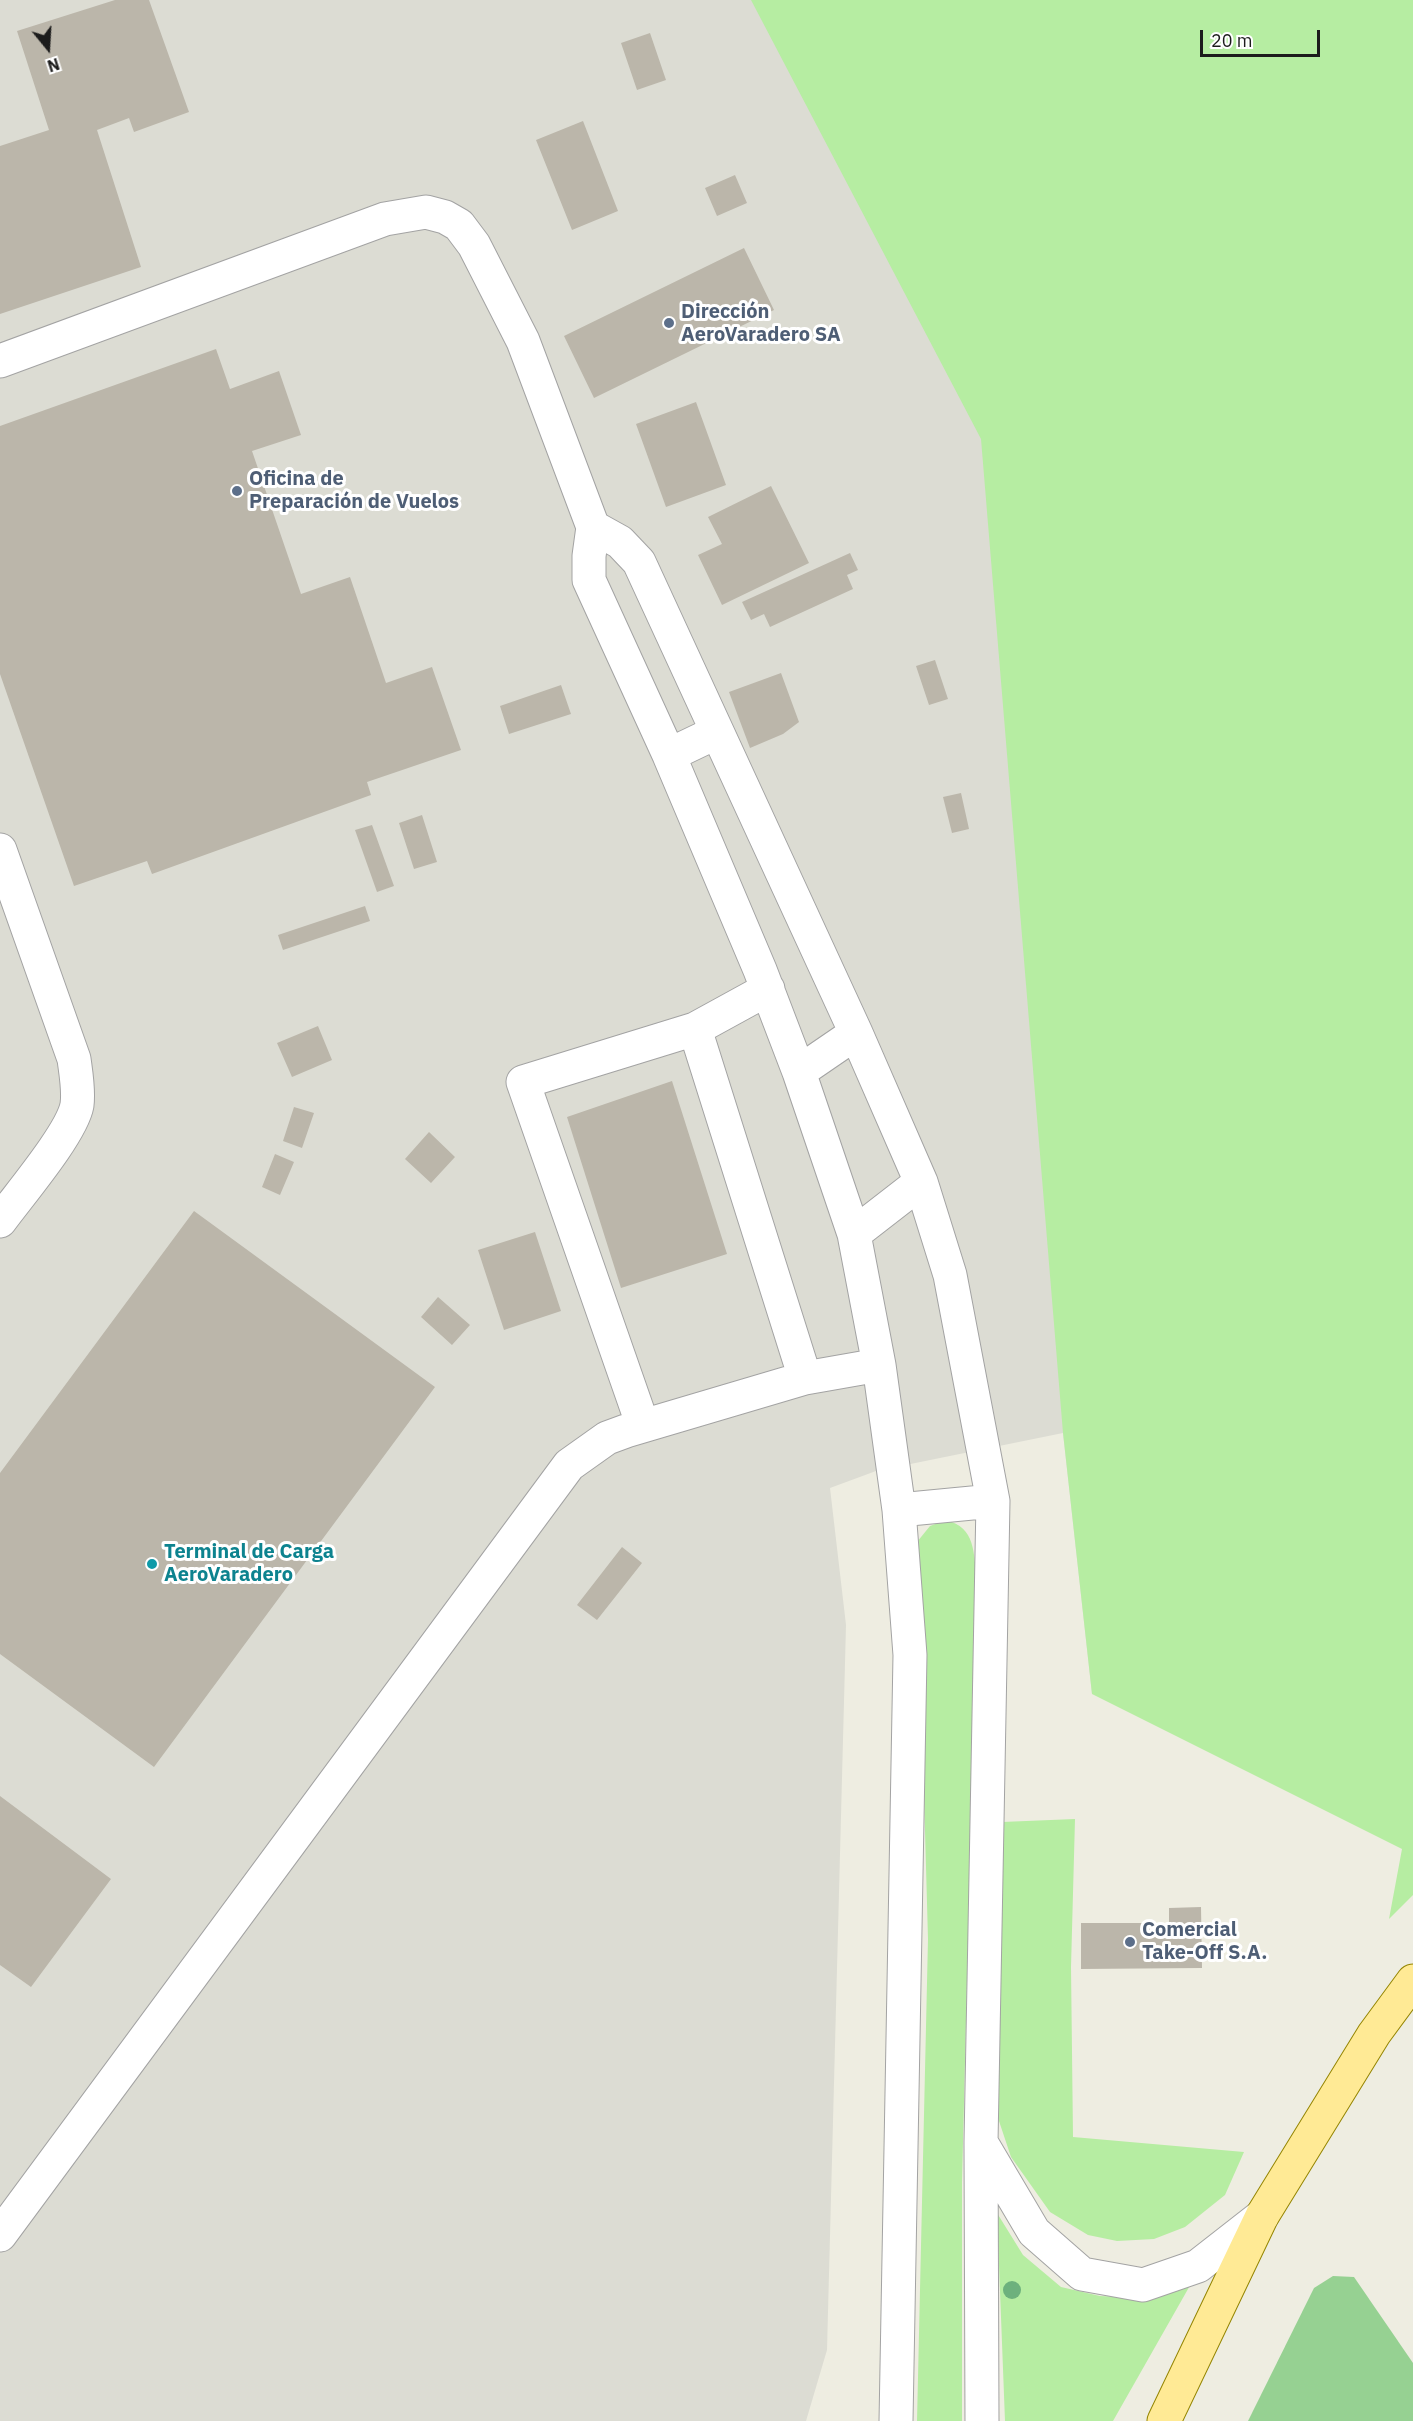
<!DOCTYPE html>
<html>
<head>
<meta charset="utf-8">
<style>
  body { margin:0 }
  #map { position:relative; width:1413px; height:2421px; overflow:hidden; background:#eeede1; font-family:"IBM Plex Sans",sans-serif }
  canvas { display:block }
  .north { position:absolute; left:18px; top:18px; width:60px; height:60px; -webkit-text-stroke:4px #fff; paint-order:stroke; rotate:162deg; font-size:16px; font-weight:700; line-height:24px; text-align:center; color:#1c1c1c }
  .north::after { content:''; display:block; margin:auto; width:21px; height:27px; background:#1c1c1c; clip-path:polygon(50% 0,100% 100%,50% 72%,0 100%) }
  .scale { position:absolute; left:1200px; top:30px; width:120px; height:27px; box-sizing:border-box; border:3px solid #1c1c1c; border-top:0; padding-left:8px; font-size:18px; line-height:21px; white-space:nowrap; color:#1c1c1c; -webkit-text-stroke:4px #fff; paint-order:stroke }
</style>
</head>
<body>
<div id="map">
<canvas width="1413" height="2421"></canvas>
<div class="north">N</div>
<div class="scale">20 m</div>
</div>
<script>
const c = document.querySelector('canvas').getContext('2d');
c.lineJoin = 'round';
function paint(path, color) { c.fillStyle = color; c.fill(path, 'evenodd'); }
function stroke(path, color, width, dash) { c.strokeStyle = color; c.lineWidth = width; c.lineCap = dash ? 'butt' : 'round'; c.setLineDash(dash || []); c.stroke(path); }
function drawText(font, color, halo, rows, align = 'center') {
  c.font = font + ' "IBM Plex Sans",sans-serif'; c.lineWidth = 6; c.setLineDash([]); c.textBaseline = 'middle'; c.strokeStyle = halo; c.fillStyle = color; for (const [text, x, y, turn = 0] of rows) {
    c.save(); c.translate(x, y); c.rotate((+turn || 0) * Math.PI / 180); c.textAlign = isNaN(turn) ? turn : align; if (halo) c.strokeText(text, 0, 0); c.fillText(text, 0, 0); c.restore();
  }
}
paint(new Path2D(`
  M0 0H1413L1092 1694 1063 1433 876 1471 830 1488 846 1625 827 2350 806 2421H0Z`), '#dcdcd3');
paint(new Path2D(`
  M751 0H1413V1895L1389 1919 1402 1849 1092 1694 1063 1433 981 439Z
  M946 1520C976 1528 973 1552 977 1578L962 2182V2421H917L928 1939 917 1542 930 1526Z
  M1075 1819 1071 1967 1073 2137 1244 2152 1225 2195 1185 2227 1154 2239 1117 2241 1088 2235 1050 2212 1011 2157 998 2118 1002 1822Z
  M997 2213 1023 2255 1061 2287 1100 2296 1140 2298 1192 2282 1113 2421H1005Z`), '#b6eda2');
paint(new Path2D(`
  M1333 2276 1354 2277 1413 2363V2421H1248L1314 2288Z`), '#96d192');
paint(new Path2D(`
  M115 0H149L189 112 134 132 129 118 97 130 141 267 0 314V146L49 130 17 31Z
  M650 33 666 80 637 90 621 43Z
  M583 121 618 211 572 230 536 140Z
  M735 175 747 203 717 216 705 188Z
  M744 248 774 310 594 398 564 336Z
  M216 349 230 389 279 371 301 435 252 451 301 594 350 577 386 683 432 667 461 750 367 782 371 795 152 874 147 861 74 886 0 674V426Z
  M696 402 726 485 666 507 636 424Z
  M771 486 809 563 722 605 698 555 722 544 708 517Z
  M850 553 858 570 847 575 853 589 770 627 764 614 751 620 742 602Z
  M935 660 948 699 929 705 916 666Z
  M781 673 799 722 783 734 750 748 729 692Z
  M561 685 571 714 509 734 500 706Z
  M961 793 969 829 952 833 943 797Z
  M422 815 437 862 414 869 399 823Z
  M372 825 394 886 377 892 355 830Z
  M365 906 370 921 283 950 278 935Z
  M318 1026 332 1060 292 1077 277 1043Z
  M672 1081 727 1254 621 1288 567 1117Z
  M294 1107 314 1113 302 1148 283 1141Z
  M429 1132 455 1157 431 1183 405 1159Z
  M275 1154 294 1162 280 1195 262 1187Z
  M194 1211 435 1387 154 1767 0 1654V1473Z
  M535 1232 561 1311 504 1330 478 1250Z
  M438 1297 470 1325 452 1345 421 1317Z
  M622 1547 642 1563 597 1620 577 1605Z
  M0 1796 111 1879 31 1987 0 1965Z
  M1201 1907 1202 1968 1081 1969V1923H1169V1908Z`), '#bbb6aa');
const minor = new Path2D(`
  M0 361 385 219 426 212 445 217 459 225 474 245 523 341 593 527
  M669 755 717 732
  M0 850 74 1059C76 1074 79 1090 77 1105 72 1133 19 1195 0 1221
  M695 1029 805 1378
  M799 1072 856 1033
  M854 1234 921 1182
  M643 1426 523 1082 695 1029 768 989
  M899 1510 993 1501
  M982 2144 1034 2232 1082 2274 1143 2285 1198 2266 1262 2216
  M0 2235 569 1465 607 1438 626 1431 805 1378 879 1365
  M896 2421 910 1655 899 1510 879 1365 854 1234 799 1072 760 970 669 755 589 580V556L593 527 620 542 639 562 856 1033 921 1182 950 1275 993 1501 981 2142 982 2421`);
const major = new Path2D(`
  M1164 2421 1262 2216 1374 2034 1413 1981`);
stroke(minor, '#a3a3a3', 35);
stroke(major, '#948500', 35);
stroke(minor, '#fff', 33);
stroke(major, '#ffea95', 33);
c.fillStyle = '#6db17d';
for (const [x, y] of [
  [1012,2290]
]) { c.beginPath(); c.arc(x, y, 9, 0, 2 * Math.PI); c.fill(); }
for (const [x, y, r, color] of [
  [669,323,6,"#5c6f8a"],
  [237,491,6,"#5c6f8a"],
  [152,1564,6,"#0f9aa8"],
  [1130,1942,6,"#5c6f8a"]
]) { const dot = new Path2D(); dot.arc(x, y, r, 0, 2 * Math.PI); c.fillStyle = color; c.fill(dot); stroke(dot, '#fff', 2); }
drawText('bold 20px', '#4e5e75', '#fff', [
  ["Dirección",681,312],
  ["AeroVaradero SA",681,335],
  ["Oficina de",249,479],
  ["Preparación de Vuelos",249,502],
  ["Comercial",1142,1930],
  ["Take-Off S.A.",1142,1953]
], 'left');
drawText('bold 20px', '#0d838f', '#fff', [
  ["Terminal de Carga",164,1552],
  ["AeroVaradero",164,1575]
], 'left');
</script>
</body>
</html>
